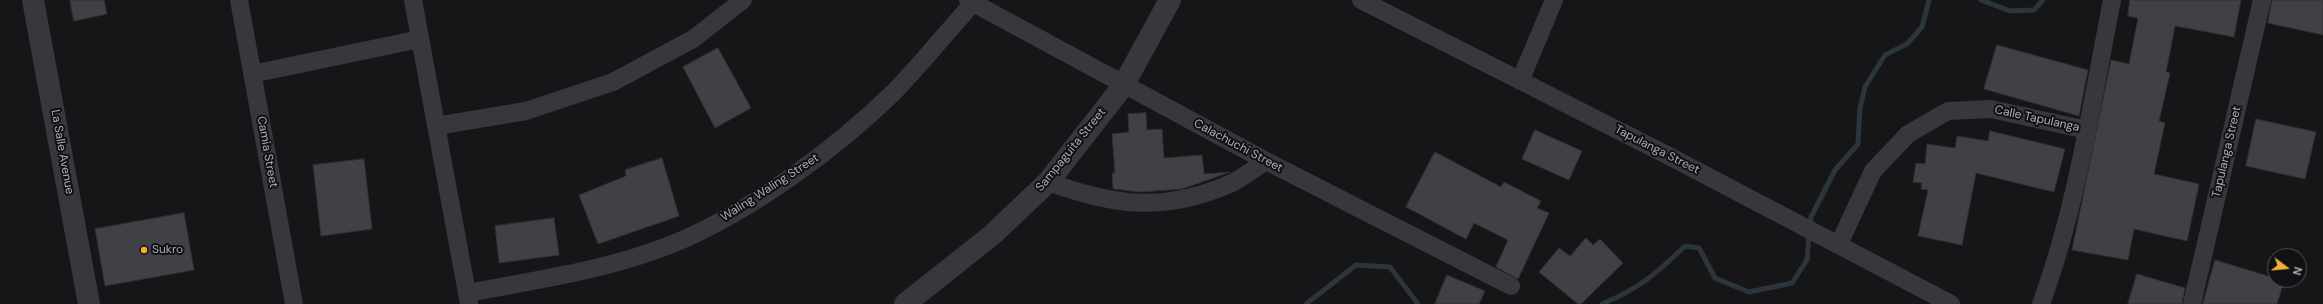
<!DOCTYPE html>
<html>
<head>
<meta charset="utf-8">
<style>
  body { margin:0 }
  #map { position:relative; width:2323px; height:304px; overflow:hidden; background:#161618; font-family:"DM Sans",sans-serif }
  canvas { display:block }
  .north { position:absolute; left:2267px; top:248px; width:40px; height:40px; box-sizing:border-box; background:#111113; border:1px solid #4d4f55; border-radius:50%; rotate:106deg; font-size:11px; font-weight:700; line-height:16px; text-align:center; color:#a8adb8 }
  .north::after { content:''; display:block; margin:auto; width:14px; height:18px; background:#f2b134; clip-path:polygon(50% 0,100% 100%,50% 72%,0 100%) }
</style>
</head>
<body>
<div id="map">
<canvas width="2323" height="304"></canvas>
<div class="north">N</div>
</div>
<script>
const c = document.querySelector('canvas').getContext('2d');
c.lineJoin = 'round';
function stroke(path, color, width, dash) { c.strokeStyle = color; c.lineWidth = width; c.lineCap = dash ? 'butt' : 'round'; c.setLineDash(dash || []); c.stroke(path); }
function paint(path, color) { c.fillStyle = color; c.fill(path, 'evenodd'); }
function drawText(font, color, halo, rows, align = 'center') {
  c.font = font + ' "DM Sans",sans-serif'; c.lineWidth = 4; c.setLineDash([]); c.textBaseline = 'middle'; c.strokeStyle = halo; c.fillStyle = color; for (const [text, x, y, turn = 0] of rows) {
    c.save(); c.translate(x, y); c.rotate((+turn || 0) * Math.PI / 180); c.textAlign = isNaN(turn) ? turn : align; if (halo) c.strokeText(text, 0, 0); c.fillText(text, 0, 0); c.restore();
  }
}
stroke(new Path2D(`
  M1981 0 2010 11 2034 10 2043 0
  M1810 226 1811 217 1835 170 1858 144 1860 108 1865 87 1885 55 1907 44 1922 27 1929 0
  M1306 304 1356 265 1390 267 1418 304
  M1602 304C1640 288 1656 274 1685 246L1699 248 1715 278 1749 292 1792 283 1807 260 1809 234`), '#2c353c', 5);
const building = new Path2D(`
  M70 0H104L107 14 74 21Z
  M2130 0H2241L2234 37 2175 26 2166 72 2170 73 2159 121 2165 123 2154 174 2199 184 2187 241 2134 229 2128 260 2072 250 2111 60 2129 64 2138 18 2128 16Z
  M2272 0H2323V35L2268 23Z
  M1997 45 2088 70 2079 116 1984 89Z
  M718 48 751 108 715 128 683 67Z
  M1146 113 1147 130 1162 129 1164 158 1202 155 1204 174 1230 172 1182 189 1140 192 1114 189 1113 188 1112 173H1115L1112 134 1129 132 1128 114Z
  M2256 119 2316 132 2305 179 2246 166Z
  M1535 130 1582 151 1569 180 1522 159Z
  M1990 131 2065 149 2054 192 1976 173 1962 245 1918 236 1928 190 1921 189 1922 183 1913 182 1916 163 1925 164 1927 144 1955 148 1957 136 1988 141Z
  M1435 152 1501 187 1504 182 1541 201 1537 208 1549 213 1518 279 1496 267 1508 240 1474 223 1466 239 1406 207Z
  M662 158 679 216 598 244 579 195 626 176 625 170Z
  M364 159 372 229 321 236 313 165Z
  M184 213 194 270 105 286 95 229Z
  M554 218 559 255 499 263 495 226Z
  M1586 238 1593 245 1600 239 1623 263 1581 304H1578L1539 272 1559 248 1570 256Z
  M2215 260 2284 281 2277 304H2203Z
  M2137 274 2185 288 2182 304H2128Z
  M1447 275 1485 291 1479 304H1435Z`);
paint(building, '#404145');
stroke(building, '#303034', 1);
stroke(new Path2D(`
  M239 0 294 304
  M413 0 469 304
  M968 0 1266 161 1511 286
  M1361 0 1667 155 1951 304
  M252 74 420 39
  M1520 81 1554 0
  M436 126 526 111 613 82 693 39 743 0
  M1048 182C1115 206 1164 213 1232 183 1244 177 1255 168 1266 161
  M1839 244 1873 171 1908 134 1948 111 1991 109 2087 130
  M467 293C537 280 609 270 675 243 750 212 837 148 895 91 922 63 947 32 973 3
  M2041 304C2077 206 2092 102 2112 0
  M2192 304 2262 0`), '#37383d', 18);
stroke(new Path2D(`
  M33 0 89 304
  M905 304 992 235 1048 182 1123 86 1170 0`), '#37383d', 22);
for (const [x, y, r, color] of [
  [144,250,4,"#f2b134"]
]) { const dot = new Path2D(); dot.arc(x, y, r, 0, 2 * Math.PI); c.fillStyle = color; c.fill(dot); stroke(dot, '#111113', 1.5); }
drawText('12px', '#a8adb8', '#111113', [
  ["Calle Tapulanga",2037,119,12],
  ["Calachuchi Street",1238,146,28],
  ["Sampaguita Street",1071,150,-51],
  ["Tapulanga Street",1657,150,27],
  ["La Salle Avenue",62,152,80],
  ["Camia Street",267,152,80],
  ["Tapulanga Street",2227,152,-77],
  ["Waling Waling Street",770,188,-33]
]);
drawText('12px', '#a8adb8', '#111113', [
  ["Sukro",152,250]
], 'left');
</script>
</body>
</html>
